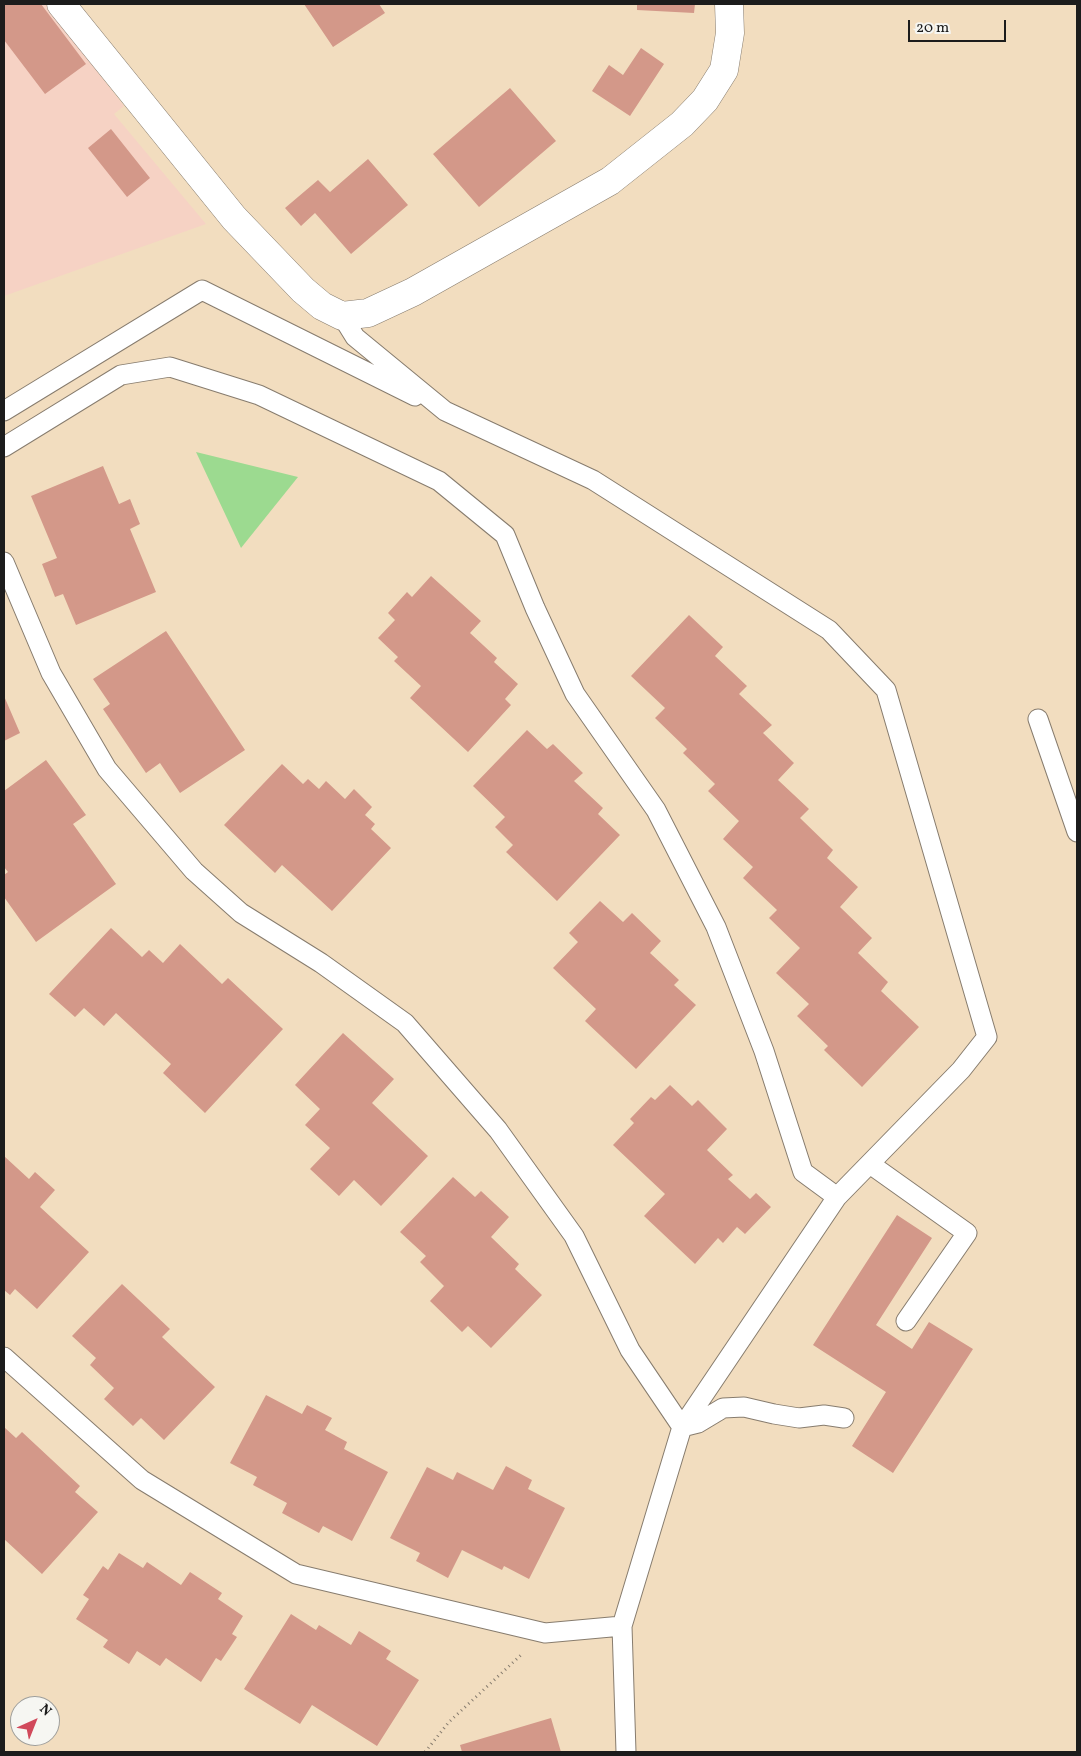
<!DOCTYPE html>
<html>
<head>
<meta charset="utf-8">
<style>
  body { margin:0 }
  #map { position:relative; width:1081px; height:1756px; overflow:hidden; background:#f2ddbf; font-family:Vollkorn,serif }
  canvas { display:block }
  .frame { position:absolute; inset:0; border:5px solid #1c1c1c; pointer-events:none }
  .north { position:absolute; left:10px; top:1696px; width:50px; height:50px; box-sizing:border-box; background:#f6f6f2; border:1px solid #9f9f9c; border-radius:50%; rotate:44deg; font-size:14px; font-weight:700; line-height:20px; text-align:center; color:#1c1c1c }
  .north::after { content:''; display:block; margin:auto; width:18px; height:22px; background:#d1495b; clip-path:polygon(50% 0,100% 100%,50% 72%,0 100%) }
  .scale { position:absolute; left:908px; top:20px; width:98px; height:22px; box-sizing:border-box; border:2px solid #1c1c1c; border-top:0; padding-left:6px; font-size:15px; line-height:18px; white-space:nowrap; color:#1c1c1c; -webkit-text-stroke:4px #f6f6f2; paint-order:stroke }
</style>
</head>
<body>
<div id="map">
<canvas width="1081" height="1756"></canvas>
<div class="frame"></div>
<div class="north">N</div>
<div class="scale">20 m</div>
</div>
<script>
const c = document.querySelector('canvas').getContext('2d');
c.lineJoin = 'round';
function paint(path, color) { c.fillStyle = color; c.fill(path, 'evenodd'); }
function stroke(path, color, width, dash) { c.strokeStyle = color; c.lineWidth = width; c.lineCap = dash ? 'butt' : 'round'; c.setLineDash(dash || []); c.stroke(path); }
paint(new Path2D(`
  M4 4H45L124 106 114 114 206 224 4 296Z`), '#f6d2c4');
paint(new Path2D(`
  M196 452 298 477 241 548Z`), '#9cda90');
paint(new Path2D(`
  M4 4H41L86 64 45 94 4 40Z
  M304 4H379L385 13 333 47Z
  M637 4H695L694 13 637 10Z
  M641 48 664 64 630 116 592 91 609 65 623 75Z
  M510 88 556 141 479 207 433 154Z
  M111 129 150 178 127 197 88 148Z
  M368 159 408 205 351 254 315 213 301 226 285 208 318 180 330 192Z
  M103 466 119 504 130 499 140 524 130 529 156 592 76 625 63 594 55 597 42 564 57 558 31 496Z
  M431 576 481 621 470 633 497 658 494 662 518 684 505 699 511 705 468 752 410 698 421 686 394 661 398 657 378 638 395 620 388 613 407 592 412 597Z
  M689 615 723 647 715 656 747 686 739 694 772 725 763 733 794 763 778 780 809 809 800 818 833 850 827 858 858 887 840 907 872 938 858 953 888 982 881 991 919 1027 862 1087 824 1050 828 1046 797 1016 809 1004 776 973 800 948 769 918 777 910 743 878 753 867 723 839 739 821 708 791 715 784 683 753 687 749 655 718 665 708 631 676Z
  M166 631 245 750 180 793 160 763 146 773 103 709 110 704 93 679Z
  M4 696 20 733 4 741Z
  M527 730 547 749 553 744 583 773 574 781 603 808 598 814 620 835 557 901 506 852 513 845 495 827 505 817 473 786Z
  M46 760 86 815 73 824 116 884 36 942 4 897V875L8 872 4 867V791Z
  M282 764 303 784 308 779 319 789 326 781 345 799 354 789 372 807 365 815 375 824 371 829 391 848 332 911 282 865 275 873 224 825Z
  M600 901 623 922 632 913 661 941 650 953 679 980 674 985 696 1005 636 1069 585 1021 596 1009 553 968 578 942 569 933Z
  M111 928 142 957 149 950 163 963 180 944 222 984 228 978 283 1029 205 1113 163 1073 171 1064 116 1013 104 1026 84 1008 75 1017 49 994Z
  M343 1033 394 1079 372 1103 428 1156 381 1206 354 1180 339 1196 310 1169 330 1148 305 1125 320 1109 295 1085Z
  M670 1085 692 1106 698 1100 727 1129 707 1150 733 1175 728 1179 750 1199 756 1193 771 1207 745 1234 737 1227 723 1243 718 1238 695 1264 644 1216 665 1194 613 1145 634 1123 630 1119 651 1097 655 1100Z
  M4 1156 29 1179 35 1172 55 1190 40 1207 89 1252 37 1309 15 1289 10 1295 4 1290Z
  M453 1177 475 1197 481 1191 509 1217 491 1237 519 1264 515 1269 542 1295 491 1348 468 1326 462 1332 430 1301 444 1286 420 1262 426 1256 400 1232Z
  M897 1215 932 1238 876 1325 912 1349 929 1322 973 1349 893 1473 852 1446 886 1392 813 1345Z
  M122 1284 170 1329 162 1337 215 1387 164 1440 141 1418 133 1426 104 1399 114 1388 90 1365 96 1358 72 1336Z
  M266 1395 302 1414 307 1405 332 1418 325 1430 347 1442 344 1449 388 1472 352 1541 323 1526 319 1533 282 1513 287 1503 253 1485 257 1477 230 1463Z
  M4 1427 16 1438 22 1432 80 1486 75 1492 98 1512 42 1574 4 1539Z
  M506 1466 532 1480 528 1489 565 1508 529 1579 504 1566 502 1570 462 1550 448 1578 416 1561 420 1553 390 1538 427 1467 453 1480 457 1472 493 1490Z
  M119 1553 143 1568 147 1562 181 1585 190 1572 222 1593 218 1599 243 1616 232 1634 237 1637 221 1661 216 1658 201 1682 166 1658 160 1666 137 1651 129 1664 103 1647 108 1640 76 1619 89 1599 83 1595 103 1566 108 1570Z
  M291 1614 316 1630 319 1625 351 1645 359 1631 391 1651 386 1659 419 1680 377 1746 312 1705 300 1724 244 1689Z
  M551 1718 561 1752H462L460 1745Z`), '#d39889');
const service = new Path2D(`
  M342 316 355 337 445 411 593 480 829 630 886 690 987 1037 961 1070 837 1197 682 1427 622 1626 626 1752
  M4 411 202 290 415 396
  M4 447 121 375 170 367 259 395 439 481 505 535 535 608 575 694 656 810 716 927 764 1051 803 1172 837 1197
  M4 562 51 673 107 769 194 871 241 913 321 963 405 1023 498 1130 574 1236 630 1350 682 1427 698 1423 723 1408 744 1407 774 1414 799 1418 824 1415 844 1418
  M1038 719 1077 832
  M870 1164 967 1233 906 1321
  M4 1357 142 1480 296 1574 545 1633 622 1626`);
const minor = new Path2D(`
  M61 4 234 218 303 290 322 306 342 316 368 313 413 292 610 181 682 124 705 100 724 70 730 33 729 4`);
stroke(service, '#877c6e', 21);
stroke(minor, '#877c6e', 29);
stroke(new Path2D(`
  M425 1752 449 1722 521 1655`), '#877c6e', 3, [1, 4]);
stroke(service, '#fff', 19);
stroke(minor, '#fff', 28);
</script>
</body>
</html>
